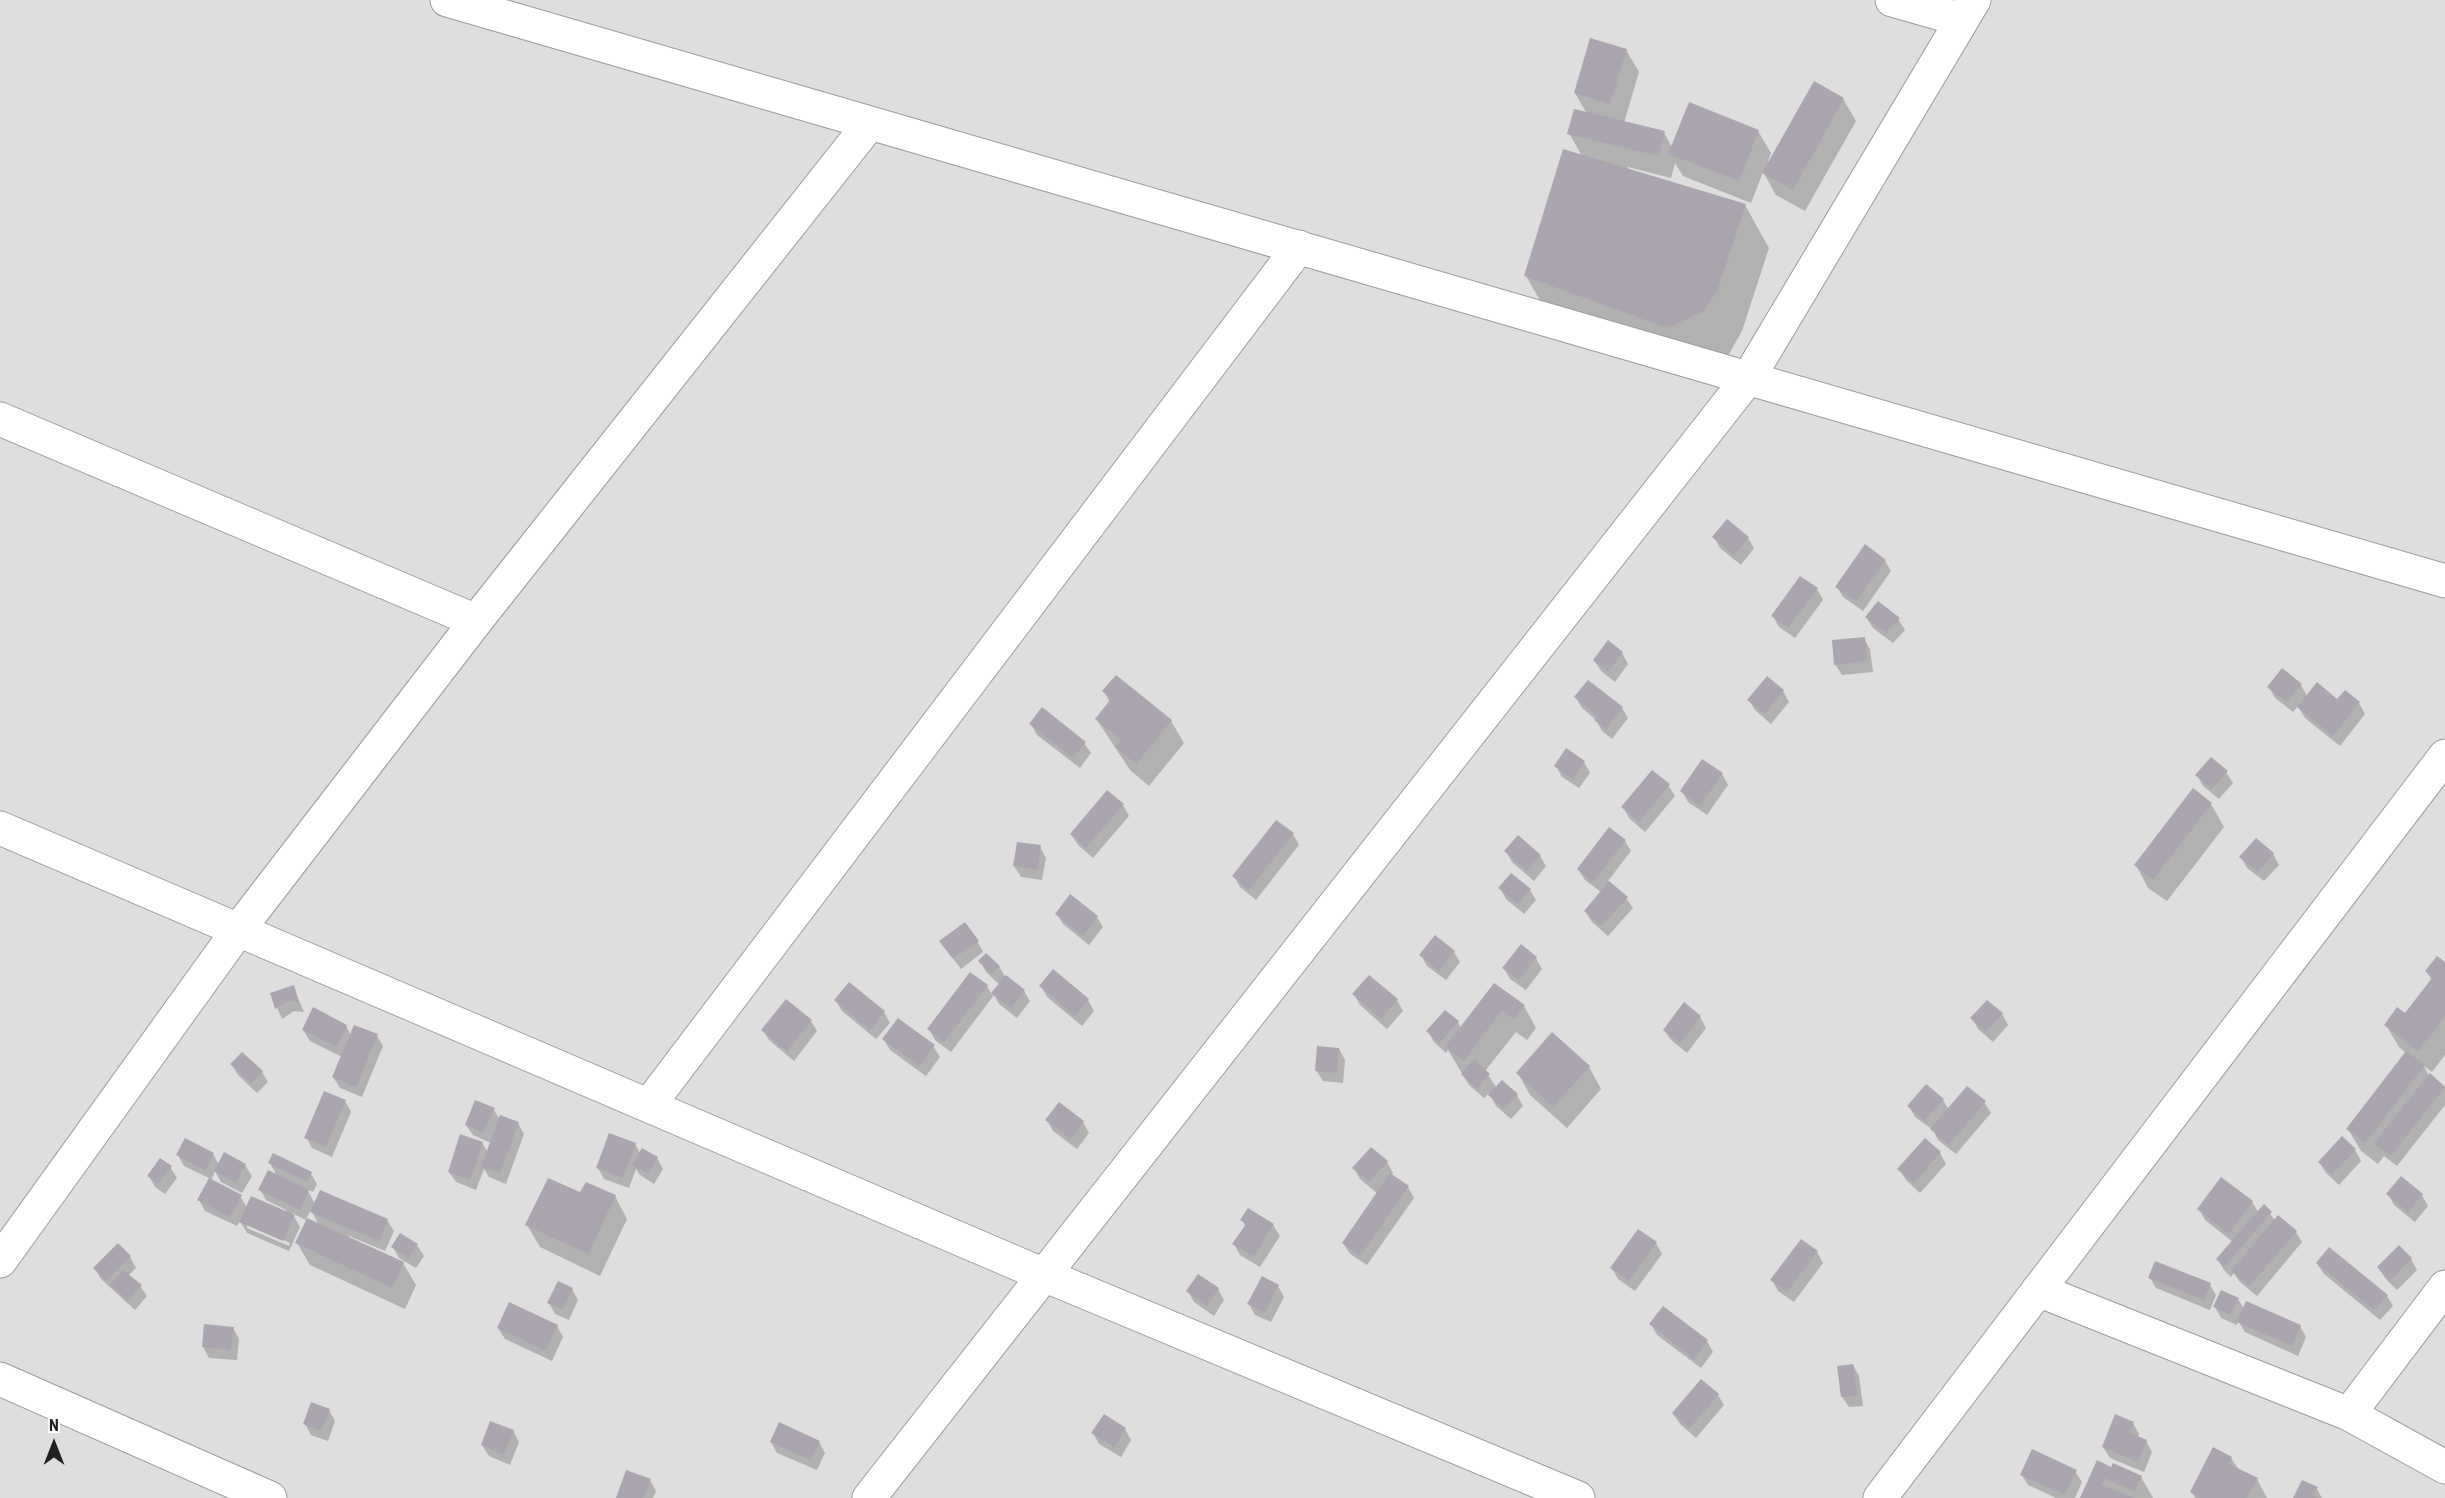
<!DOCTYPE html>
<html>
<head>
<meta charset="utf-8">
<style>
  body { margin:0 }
  #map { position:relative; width:2445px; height:1498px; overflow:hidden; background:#f0e9f1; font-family:"Roboto Condensed",sans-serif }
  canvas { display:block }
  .north { position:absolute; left:24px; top:1414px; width:60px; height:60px; -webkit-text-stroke:4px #fff; paint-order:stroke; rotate:0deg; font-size:16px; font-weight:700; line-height:24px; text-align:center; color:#212121 }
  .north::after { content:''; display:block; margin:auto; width:21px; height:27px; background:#212121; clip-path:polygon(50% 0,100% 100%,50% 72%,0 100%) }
</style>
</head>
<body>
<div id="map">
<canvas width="2445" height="1498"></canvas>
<div class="north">N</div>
</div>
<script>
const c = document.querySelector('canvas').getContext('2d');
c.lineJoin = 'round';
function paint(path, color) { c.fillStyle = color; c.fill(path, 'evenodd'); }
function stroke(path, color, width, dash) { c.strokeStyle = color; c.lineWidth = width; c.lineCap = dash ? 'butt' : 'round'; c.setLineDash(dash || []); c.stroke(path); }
paint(new Path2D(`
  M0 0H2445V1498H0Z`), '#dfdedf');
paint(new Path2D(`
  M1626 50 1639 72 1624 123 1664 133 1672 147 1758 131 1771 153 1768 161 1769 162 1843 99 1856 121 1805 211 1776 195 1763 172 1751 203 1683 176 1675 163 1671 178 1628 167V170L1745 205 1769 248 1742 331 1729 354 1692 370 1550 318 1526 276 1582 156 1569 133 1587 114 1575 93Z
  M1714 537 1748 538 1754 548 1741 565 1720 548Z
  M1885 561 1891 571 1863 611 1843 597 1837 587Z
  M1817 589 1823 600 1795 638 1779 627 1773 616Z
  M1866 617 1898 619 1905 630 1893 643 1873 628Z
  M1864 639 1870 649 1873 672 1842 675 1835 664Z
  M1622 653 1628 664 1615 682 1601 671 1594 660Z
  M1116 677 1171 721 1184 743 1149 786 1130 770 1097 720 1110 703 1104 691Z
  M1767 678 1783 691 1789 702 1771 724 1755 710 1749 700Z
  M2301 685 2307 696 2338 701 2345 692 2359 703 2365 714 2340 746 2305 718 2298 706 2293 712 2275 698 2269 687Z
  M1576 698 1622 708 1628 718 1612 739 1602 731 1596 720 1582 708Z
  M1031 724 1084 743 1091 753 1080 768 1037 735Z
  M1584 762 1590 773 1579 788 1562 777 1556 766Z
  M2226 772 2233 783 2219 799 2203 786 2197 775Z
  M1722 774 1728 785 1707 815 1688 802 1682 791Z
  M1668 785 1675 796 1645 832 1629 818 1623 807Z
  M2194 791 2211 804 2224 827 2167 901 2148 888 2136 865Z
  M1123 805 1129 816 1093 858 1078 845 1071 834Z
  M1293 834 1299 845 1256 900 1240 887 1234 876Z
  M1625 841 1631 851 1608 881 1626 898 1633 908 1608 936 1592 922 1585 911 1601 892 1585 880 1578 869Z
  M1040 847 1046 858 1042 880 1021 877 1014 866Z
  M1506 851 1540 856 1546 866 1534 881 1512 862Z
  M2273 854 2279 865 2264 881 2247 868 2241 857Z
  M1500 888 1530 890 1536 900 1524 914 1506 899Z
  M1057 914 1097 917 1103 927 1089 945 1063 924Z
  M977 941 983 952 961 969 948 952Z
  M1454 952 1460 962 1446 980 1427 966 1421 955Z
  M1536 958 1542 969 1526 990 1510 979 1504 968Z
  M980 961 999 966 1006 978 1024 991 1030 1001 1017 1018 999 1004 994 995 951 1052 935 1040 929 1029 987 986 992 995 1000 985 986 972Z
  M2445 964V1055L2432 1072 2424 1066 2429 1076 2445 1087V1105L2397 1166 2384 1156 2378 1164 2361 1151 2348 1129 2406 1053 2399 1047 2386 1025 2405 1015 2432 981 2427 971Z
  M1494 985 1524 1006 1536 1028 1527 1040 1516 1032 1485 1071 1497 1088 1517 1095 1523 1106 1511 1119 1496 1106 1489 1093 1484 1098 1469 1085 1448 1050 1446 1053 1434 1042 1428 1031 1458 1022 1461 1028Z
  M1041 986 1088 1000 1094 1011 1082 1026 1047 997Z
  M293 987 304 1012 294 1011 282 1019 271 994Z
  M1354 994 1397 1000 1403 1011 1387 1029 1360 1005Z
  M836 1001 884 1012 890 1023 876 1039 842 1011Z
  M2002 1014 2008 1025 1993 1042 1978 1029 1972 1018Z
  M1700 1017 1706 1028 1687 1053 1671 1040 1664 1030Z
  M811 1021 817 1031 794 1061 769 1040 763 1030Z
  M346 1026 351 1035 377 1036 383 1046 362 1097 340 1088 333 1077 342 1057 310 1041 303 1030Z
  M884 1040 933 1046 940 1057 926 1076 890 1050Z
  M1339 1049 1345 1060 1343 1083 1323 1081 1316 1070Z
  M232 1065 262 1072 268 1082 257 1093 238 1075Z
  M1589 1067 1601 1089 1567 1128 1530 1095 1518 1073Z
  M1926 1086 1943 1100 1949 1110 1984 1102 1991 1113 1956 1154 1938 1140 1933 1130 1915 1117 1909 1106Z
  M345 1101 351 1112 332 1157 312 1148 306 1137Z
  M494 1110 500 1120 518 1123 524 1134 506 1184 489 1177 484 1169 476 1190 456 1182 449 1172 482 1143 488 1152 491 1143 473 1135 466 1125Z
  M1047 1120 1083 1122 1089 1133 1077 1149 1053 1131Z
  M635 1144 640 1153 657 1158 663 1169 654 1184 640 1175 636 1169 629 1188 604 1179 598 1168Z
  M2355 1150 2361 1161 2339 1185 2326 1173 2320 1163Z
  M1940 1153 1946 1164 1920 1193 1906 1180 1899 1169Z
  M213 1154 219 1165H245L252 1176 242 1193 221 1182 215 1171 211 1181 240 1196 247 1208 285 1212 286 1210 266 1200 260 1189 277 1176 270 1163 311 1174 317 1184 313 1192 307 1189 315 1204 387 1220 394 1231 385 1251 349 1236 348 1238 403 1263 416 1285 405 1309 310 1265 297 1243 308 1221 292 1213 300 1227 289 1251 247 1233 240 1221 237 1226 205 1211 199 1200 211 1179 184 1166 178 1155ZM311 1210 319 1225 306 1219ZM247 1224 290 1243 289 1246 247 1228Z
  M1387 1162 1393 1173 1391 1175 1408 1187 1414 1198 1367 1265 1350 1254 1343 1243 1378 1194 1360 1179 1354 1168Z
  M170 1167 177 1178 165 1194 155 1187 149 1176Z
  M581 1194 615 1196 627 1219 600 1276 540 1247 527 1225Z
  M2388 1194 2422 1195 2428 1206 2415 1222 2394 1205Z
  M2252 1202 2259 1213 2264 1207 2275 1220 2296 1232 2302 1242 2257 1296 2239 1281 2234 1273 2231 1277 2224 1270 2218 1259 2233 1242 2205 1220 2199 1209Z
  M1248 1210 1273 1225 1280 1236 1260 1267 1240 1255 1234 1244 1246 1227 1242 1220Z
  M401 1235 417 1245 424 1256 416 1268 399 1258 393 1247Z
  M1656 1243 1662 1254 1635 1291 1618 1279 1612 1268Z
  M118 1245 130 1257 136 1268 128 1276 140 1286 147 1296 135 1310 101 1279 95 1268Z
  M2399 1247 2411 1259 2417 1270 2397 1290 2385 1278 2378 1267Z
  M1817 1252 1823 1263 1794 1302 1778 1291 1772 1280Z
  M2317 1264 2387 1296 2393 1306 2380 1320 2324 1274Z
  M2150 1278 2210 1285 2216 1295 2210 1310 2156 1288Z
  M1278 1286 1284 1297 1271 1322 1255 1315 1249 1304Z
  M572 1289 578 1300 569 1320 555 1314 549 1303Z
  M1218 1289 1224 1300 1214 1316 1194 1302 1188 1291Z
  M2238 1299 2244 1309 2300 1326 2306 1337 2298 1356 2245 1332 2238 1321 2237 1325 2221 1318 2215 1307Z
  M1651 1324 1707 1341 1713 1352 1701 1368 1657 1335Z
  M557 1326 563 1337 552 1361 505 1339 498 1328Z
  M233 1328 239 1339 237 1360 209 1358 203 1347Z
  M1853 1365 1859 1376 1863 1406 1849 1407 1842 1397Z
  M1718 1395 1724 1405 1696 1438 1680 1424 1673 1414Z
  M329 1410 335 1421 328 1441 311 1435 305 1424Z
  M2133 1423 2139 1434 2138 1438 2146 1441 2152 1452 2144 1472 2110 1458 2103 1447Z
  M1125 1429 1131 1440 1121 1457 1099 1444 1093 1433Z
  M513 1431 519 1442 510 1465 489 1456 482 1445Z
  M771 1442H819L825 1453 817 1470 777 1453Z
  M2231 1458 2239 1470 2257 1479 2267 1498H2195L2192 1492Z
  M2112 1469 2141 1477 2153 1498H2082Z
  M2075 1471 2082 1482 2075 1498H2056L2028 1485 2022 1475Z
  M650 1480 656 1491 653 1498H617Z
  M2317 1489 2322 1498H2294Z`), '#0003');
paint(new Path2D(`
  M1590 38 1627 49 1610 104 1574 93Z
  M1814 81 1844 98 1793 190 1762 173Z
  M1689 102 1759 130 1739 181 1668 154Z
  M1574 109 1665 131 1659 156 1567 134Z
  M1563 149 1746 204 1718 288 1704 311 1667 328 1524 276Z
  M1727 519 1749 537 1734 555 1712 537Z
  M1865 544 1886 560 1856 601 1835 587Z
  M1800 576 1818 588 1788 628 1771 616Z
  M1878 601 1900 618 1886 633 1865 617Z
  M1865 637 1867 661 1834 665 1832 640Z
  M1608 640 1623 652 1608 672 1593 660Z
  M2282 668 2302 684 2286 702 2267 687Z
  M1116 675 1172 720 1136 764 1115 747 1121 740 1095 719 1111 699 1102 691Z
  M1767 676 1784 690 1765 714 1747 700Z
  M1588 680 1623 707 1606 729 1594 720 1597 716 1574 697Z
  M2317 682 2337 699 2345 690 2360 702 2333 736 2297 707Z
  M1042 707 1086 742 1073 758 1029 724Z
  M1566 748 1585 761 1573 779 1554 766Z
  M2211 757 2228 771 2212 789 2195 775Z
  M1702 759 1723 773 1700 806 1680 791Z
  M1652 770 1670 784 1639 822 1621 807Z
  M2193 788 2212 803 2153 880 2134 865Z
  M1107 790 1124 804 1086 848 1070 834Z
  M1276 820 1294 833 1249 890 1232 876Z
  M1609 827 1626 840 1593 882 1577 869Z
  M1518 835 1541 855 1527 871 1504 851Z
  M2256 838 2274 853 2258 872 2239 857Z
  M1017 842 1041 845 1037 870 1013 866Z
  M1511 873 1531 889 1518 904 1498 888Z
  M1609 881 1628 897 1602 926 1584 911Z
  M1070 894 1098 916 1083 936 1055 914Z
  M965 922 979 941 953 959 939 941Z
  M1435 935 1455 951 1439 971 1419 955Z
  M1521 944 1537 957 1519 980 1502 968Z
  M986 953 1000 966 992 974 978 961Z
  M2437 956 2445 962V1016L2418 1051 2384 1025 2397 1007 2405 1013 2432 978 2425 971Z
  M1053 969 1089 999 1075 1016 1039 986Z
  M970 972 988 985 944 1042 927 1029Z
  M1006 975 1025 990 1011 1008 991 993Z
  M1369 975 1398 999 1381 1019 1352 994Z
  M849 982 885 1011 870 1030 834 1000Z
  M1494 983 1525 1005 1514 1019 1502 1010 1464 1061 1445 1047Z
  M294 985 299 1002 288 1001 275 1009 270 993Z
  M786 999 812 1020 787 1051 761 1030Z
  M1987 1000 2003 1013 1986 1032 1970 1018Z
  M1684 1002 1701 1016 1680 1043 1663 1030Z
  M313 1007 347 1025 337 1047 302 1030Z
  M1445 1010 1459 1021 1439 1043 1426 1031Z
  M898 1018 935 1045 919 1066 882 1039Z
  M354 1025 378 1034 356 1087 332 1077Z
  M1552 1032 1590 1066 1553 1107 1516 1073Z
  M1317 1046 1339 1048 1337 1073 1315 1071Z
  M2406 1051 2425 1065 2365 1143 2346 1129Z
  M242 1052 263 1071 251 1084 230 1064Z
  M1474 1059 1490 1074 1477 1089 1461 1074Z
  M2430 1073 2445 1087 2391 1156 2374 1143Z
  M1502 1080 1518 1094 1504 1109 1488 1095Z
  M1926 1084 1944 1099 1925 1121 1907 1106Z
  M1967 1086 1986 1101 1949 1145 1930 1129Z
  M324 1091 346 1100 326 1147 304 1138Z
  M475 1100 495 1108 483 1133 465 1125Z
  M1059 1102 1084 1121 1071 1139 1045 1120Z
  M500 1115 519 1122 500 1174 481 1167Z
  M609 1133 636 1143 623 1178 596 1168Z
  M460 1134 483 1142 470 1180 448 1172Z
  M2342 1136 2356 1149 2332 1175 2318 1162Z
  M185 1138 214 1153 205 1170 176 1155Z
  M1925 1138 1941 1152 1914 1183 1897 1169Z
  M1371 1147 1388 1161 1370 1182 1352 1168Z
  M642 1148 658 1157 648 1174 632 1165Z
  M224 1152 246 1164 236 1183 214 1171Z
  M273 1153 312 1172 307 1182 268 1163Z
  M160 1158 172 1166 158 1184 147 1176Z
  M268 1170 309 1190 300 1210 258 1190Z
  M1390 1173 1409 1186 1360 1256 1342 1243Z
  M2401 1176 2423 1194 2408 1212 2386 1194Z
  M2221 1177 2253 1201 2229 1234 2197 1209Z
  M209 1178 242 1195 230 1217 197 1200Z
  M548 1178 580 1192 586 1182 616 1195 588 1254 525 1225Z
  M320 1190 388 1219 379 1241 310 1212Z
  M251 1196 295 1215 283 1241 239 1222Z
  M2264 1204 2272 1212 2224 1267 2216 1259Z
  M1248 1208 1274 1224 1254 1257 1232 1244 1246 1224 1240 1220Z
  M2278 1215 2297 1231 2250 1286 2231 1271Z
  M307 1218 404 1262 392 1288 295 1243Z
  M1638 1229 1657 1242 1629 1281 1610 1268Z
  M400 1233 418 1244 409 1258 391 1247Z
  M1801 1239 1818 1251 1787 1292 1770 1280Z
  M118 1243 131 1256 106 1281 93 1268Z
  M2399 1245 2412 1258 2390 1281 2377 1267Z
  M2329 1247 2388 1295 2374 1310 2316 1263Z
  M2155 1261 2211 1283 2204 1300 2148 1278Z
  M123 1270 142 1285 128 1300 110 1285Z
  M1198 1274 1219 1288 1207 1306 1186 1291Z
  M1262 1276 1279 1285 1265 1313 1247 1304Z
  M558 1281 573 1288 563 1310 547 1303Z
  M2221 1290 2239 1298 2230 1315 2213 1307Z
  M2246 1301 2301 1325 2292 1346 2237 1322Z
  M509 1302 558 1325 546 1351 497 1328Z
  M1663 1306 1708 1340 1694 1359 1649 1324Z
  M204 1324 234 1327 231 1350 202 1347Z
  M1853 1364 1858 1396 1841 1397 1837 1366Z
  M1701 1379 1719 1394 1690 1428 1672 1413Z
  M311 1402 330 1409 322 1431 303 1424Z
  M1104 1414 1126 1428 1114 1447 1091 1433Z
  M2115 1414 2134 1422 2130 1433 2147 1440 2138 1462 2102 1447Z
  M490 1421 514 1430 504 1455 481 1445Z
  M779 1422 820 1441 811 1460 770 1442Z
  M2213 1447 2232 1457 2229 1464 2258 1478 2247 1498H2200L2190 1492Z
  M2032 1449 2077 1470 2065 1495 2020 1475Z
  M2097 1460 2111 1467 2113 1463 2142 1476 2135 1492 2105 1478 2102 1485 2133 1498H2080Z
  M626 1470 651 1479 643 1498H616Z
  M2302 1480 2318 1487 2313 1496 2317 1498H2293Z`), '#aba5af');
const street = new Path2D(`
  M447 0 2445 581
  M1892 0 1962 20
  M0 419 476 621
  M0 828 1044 1275 1578 1498
  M649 1105 1299 247
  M0 1261 239 929 476 621 870 123
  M2038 1290 2349 1414 2445 1467
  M0 1379 270 1498
  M2349 1414 2445 1287
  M869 1498 1749 377 1974 0
  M1880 1498 2445 756`);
stroke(street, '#9b9b9b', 35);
stroke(street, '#fff', 33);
</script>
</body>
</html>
